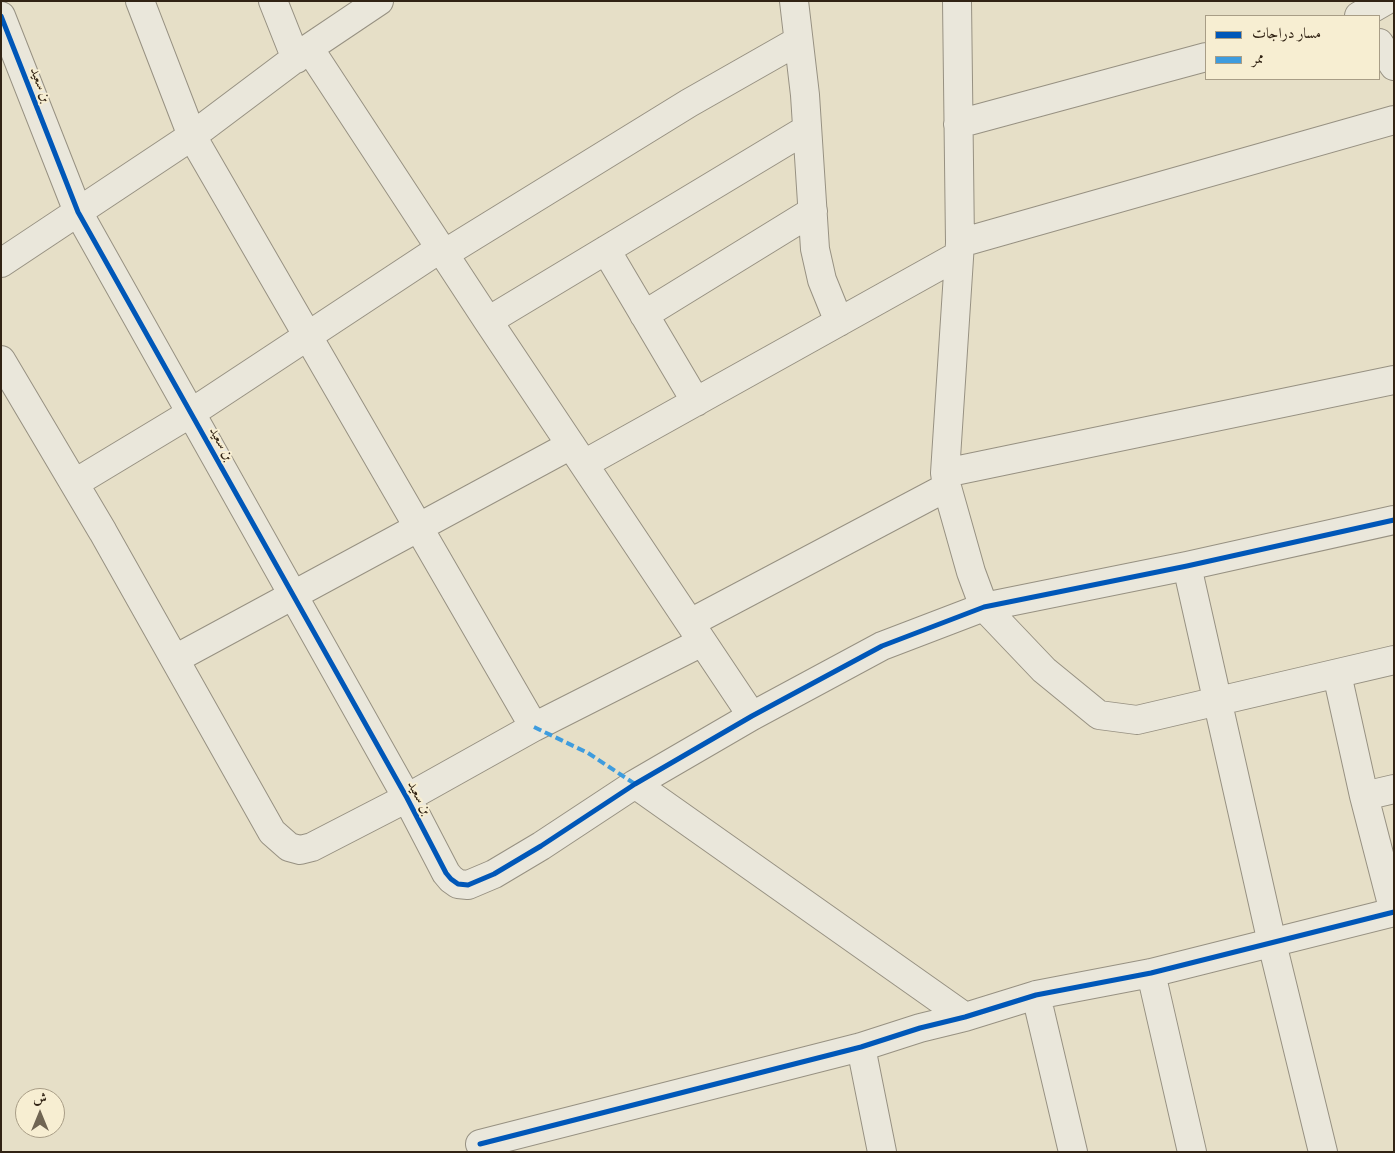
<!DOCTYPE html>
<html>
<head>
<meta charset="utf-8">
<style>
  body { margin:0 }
  #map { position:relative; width:1395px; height:1153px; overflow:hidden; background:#e6dfc7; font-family:Alegreya,Amiri,serif }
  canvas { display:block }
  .frame { position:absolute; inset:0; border:2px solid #312314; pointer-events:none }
  .legend { position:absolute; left:1205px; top:15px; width:175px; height:65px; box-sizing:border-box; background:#f7eed2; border:1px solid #a89d86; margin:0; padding:6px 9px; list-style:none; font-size:15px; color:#312314 }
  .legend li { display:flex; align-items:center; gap:10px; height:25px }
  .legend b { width:25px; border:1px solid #a89d86 }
  .north { position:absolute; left:15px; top:1088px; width:50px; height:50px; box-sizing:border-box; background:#f7eed2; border:1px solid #a89d86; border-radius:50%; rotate:0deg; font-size:14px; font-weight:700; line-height:20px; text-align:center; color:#312314 }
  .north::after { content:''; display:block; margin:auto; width:18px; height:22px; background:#706553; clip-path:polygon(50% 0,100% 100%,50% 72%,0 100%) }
</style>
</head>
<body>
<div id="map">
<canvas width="1395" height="1153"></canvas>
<div class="frame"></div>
<ul class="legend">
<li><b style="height:6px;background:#0057b8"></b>مسار دراجات</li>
<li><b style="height:6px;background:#3e9cde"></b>ممر</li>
</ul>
<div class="north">ش</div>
</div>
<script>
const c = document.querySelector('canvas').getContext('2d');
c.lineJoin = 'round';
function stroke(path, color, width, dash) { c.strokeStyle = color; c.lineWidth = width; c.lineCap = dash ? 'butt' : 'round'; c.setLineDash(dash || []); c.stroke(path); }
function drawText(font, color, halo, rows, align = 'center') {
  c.font = font + ' Alegreya,Amiri,serif'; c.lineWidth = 4; c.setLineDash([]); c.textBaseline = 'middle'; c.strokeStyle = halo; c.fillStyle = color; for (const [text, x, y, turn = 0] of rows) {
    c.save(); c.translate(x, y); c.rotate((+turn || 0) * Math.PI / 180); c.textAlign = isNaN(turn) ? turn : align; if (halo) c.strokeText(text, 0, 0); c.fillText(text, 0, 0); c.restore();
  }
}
const minor = new Path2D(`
  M140 1 192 136 534 727
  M273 1 296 59
  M794 1 805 95 815 249 822 280 839 322
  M957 1 960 243 945 473 1394 380
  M1 16 78 212 407 798 446 873 451 879 458 884 468 885 494 874 541 846 635 784 752 716 882 646 984 607 1187 566 1394 520
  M1359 16 1385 1
  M1379 43 1394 66
  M309 48 488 321 752 716
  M958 124 1206 57
  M960 243 1394 120
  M606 250 696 402
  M444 254 689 103 798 41
  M1 263 192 136 309 48 379 1
  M644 315 813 211
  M488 321 807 129
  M1 360 103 532 272 832 289 847 300 850 312 847 407 798 534 727 702 642
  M584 464 959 255
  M945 473 947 487 971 572 984 607 1044 670 1099 715 1137 720 1394 660
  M75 483 191 413 441 248
  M1187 566 1272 943 1323 1152
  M690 623 947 487
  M175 659 571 445
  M1337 674 1364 796 1394 912
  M635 784 965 1017
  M1364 796 1394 789
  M1151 973 1192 1152
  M1036 995 1073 1152
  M861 1047 882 1152
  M480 1144 861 1047 920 1028 965 1017 1036 995 1151 973 1394 912`);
stroke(minor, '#979182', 30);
stroke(minor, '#eae7db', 28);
stroke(new Path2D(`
  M534 727 588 753 635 784`), '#3e9cde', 4, [8, 4]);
stroke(new Path2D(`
  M1 16 78 212 407 798 446 873 451 879 458 884 468 885 494 874 541 846 635 784 752 716 882 646 984 607 1187 566 1394 520
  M480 1144 861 1047 920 1028 965 1017 1036 995 1151 973 1394 912`), '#0057b8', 5);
drawText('14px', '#312314', '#f7eed2', [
  ["بن سعيد",40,85,69],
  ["بن سعيد",221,444,61],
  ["بن سعيد",419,798,62]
]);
</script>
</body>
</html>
